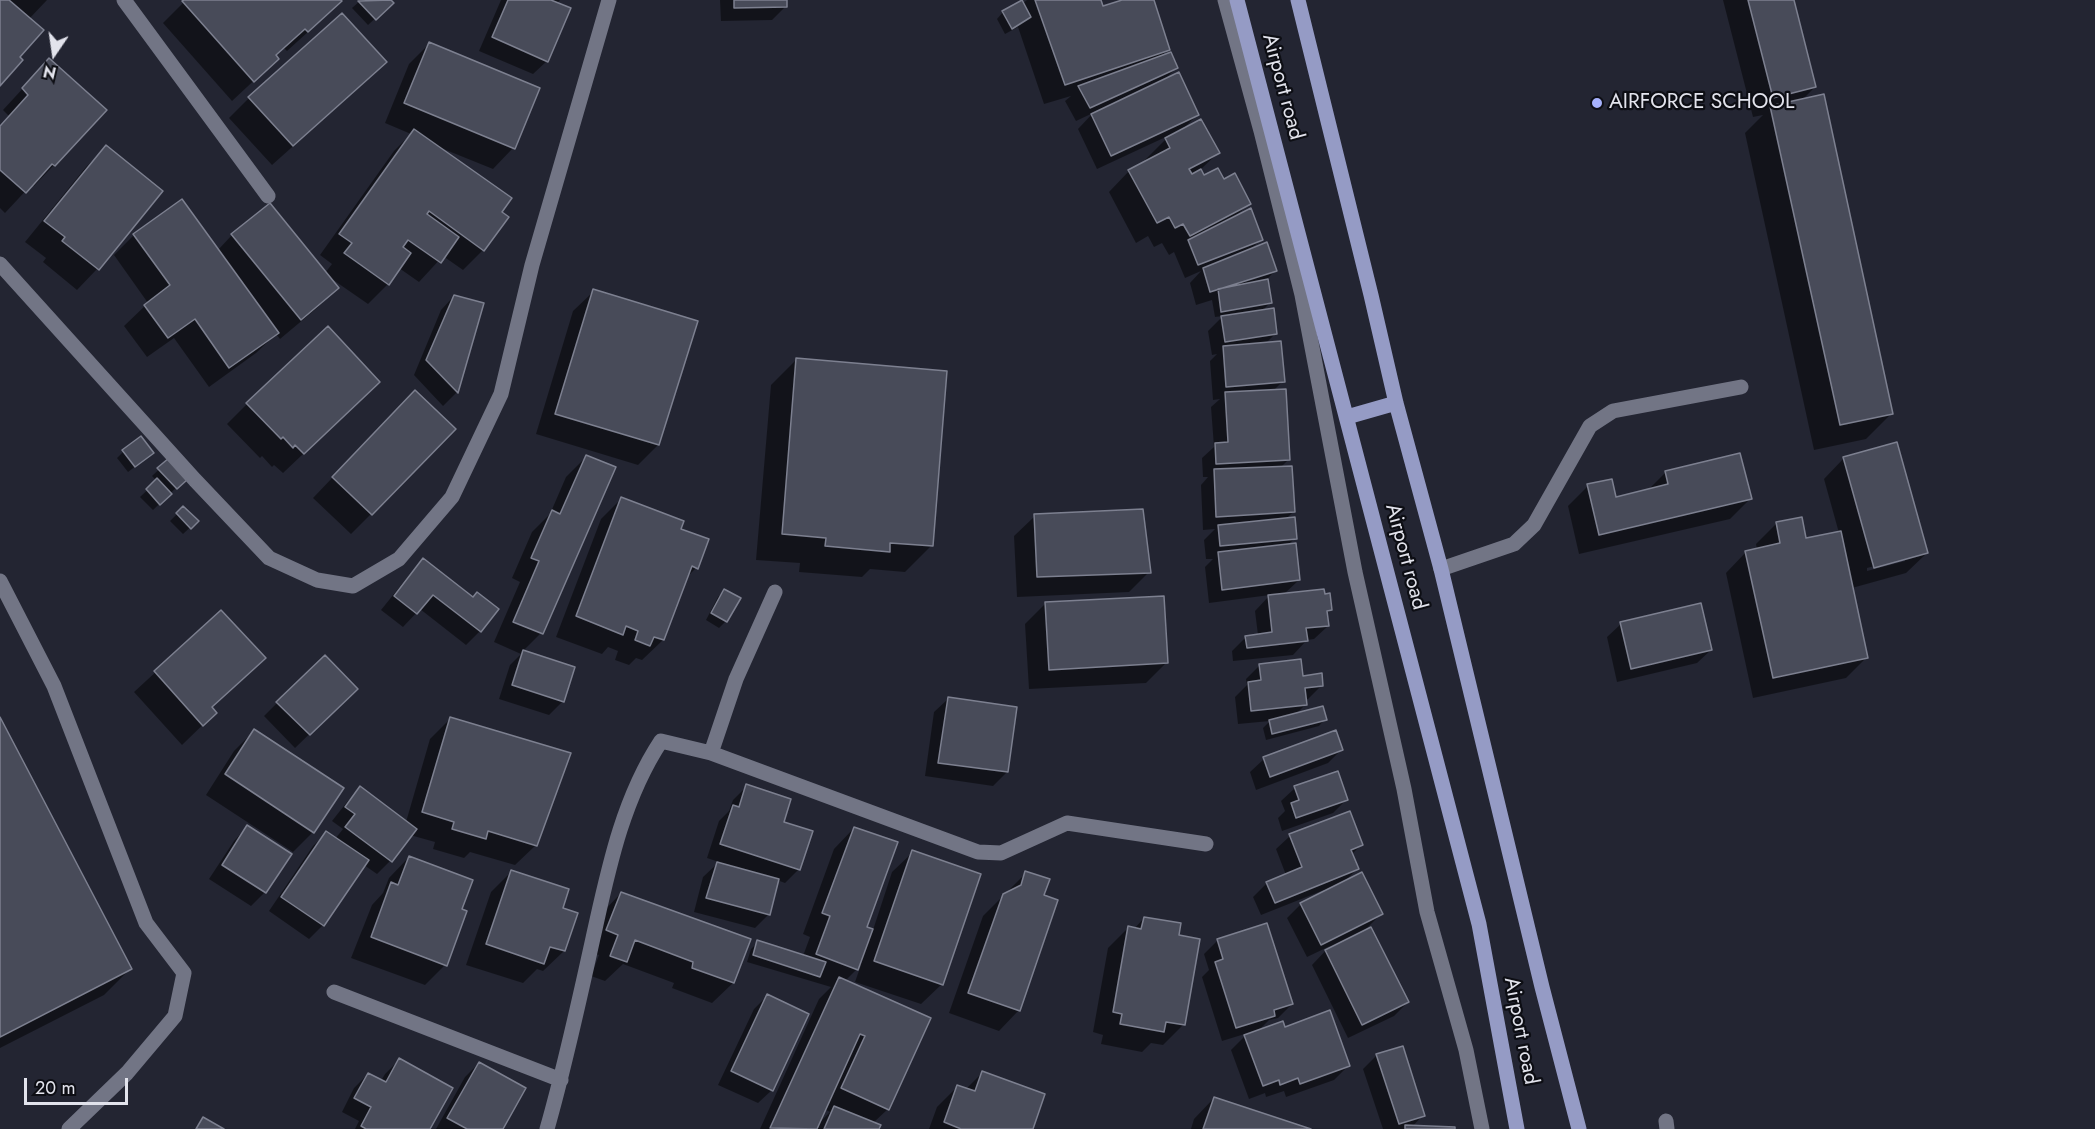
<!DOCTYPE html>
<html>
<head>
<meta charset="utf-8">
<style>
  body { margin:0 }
  #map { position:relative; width:2095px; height:1129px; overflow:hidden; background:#232532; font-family:Jost,sans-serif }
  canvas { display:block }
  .north { position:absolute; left:24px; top:24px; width:60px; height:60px; -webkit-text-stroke:4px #0d0e14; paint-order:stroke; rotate:193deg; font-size:16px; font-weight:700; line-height:24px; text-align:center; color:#e2e3ec }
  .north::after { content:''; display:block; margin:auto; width:21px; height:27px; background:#e2e3ec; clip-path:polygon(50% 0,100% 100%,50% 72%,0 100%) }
  .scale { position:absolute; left:24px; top:1078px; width:104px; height:27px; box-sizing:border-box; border:3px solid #e2e3ec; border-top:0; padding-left:8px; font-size:18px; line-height:21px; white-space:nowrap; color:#e2e3ec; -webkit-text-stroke:4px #0d0e14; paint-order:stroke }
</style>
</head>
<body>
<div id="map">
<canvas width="2095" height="1129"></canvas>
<div class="north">N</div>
<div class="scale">20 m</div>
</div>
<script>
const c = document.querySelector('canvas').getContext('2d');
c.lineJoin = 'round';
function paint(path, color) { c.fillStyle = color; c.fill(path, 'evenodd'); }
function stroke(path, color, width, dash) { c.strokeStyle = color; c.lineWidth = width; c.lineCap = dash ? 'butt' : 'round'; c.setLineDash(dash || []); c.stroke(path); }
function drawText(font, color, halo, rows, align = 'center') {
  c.font = font + ' Jost,sans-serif'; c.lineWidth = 4.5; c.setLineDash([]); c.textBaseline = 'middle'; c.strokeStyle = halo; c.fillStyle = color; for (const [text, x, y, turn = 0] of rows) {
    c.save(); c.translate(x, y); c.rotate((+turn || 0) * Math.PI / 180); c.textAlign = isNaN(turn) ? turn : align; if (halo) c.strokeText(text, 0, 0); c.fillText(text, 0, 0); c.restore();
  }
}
paint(new Path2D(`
  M0 0H47L29 19 17 57 0 83Z
  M186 0H339L320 21 287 51 284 48 275 56 277 59 232 101 163 23Z
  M361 0H389L392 3 368 25 352 8Z
  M501 0H560L556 4 547 61 533 74 479 51Z
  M720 0H785L786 6 772 20 721 21Z
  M1027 0H1099L1102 8 1126 0H1152L1168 49 1160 58 1176 68 1163 81 1197 115 1181 131 1218 153 1200 170 1204 177 1224 181 1249 203 1235 217 1261 239 1250 250 1276 270 1266 280 1270 303 1262 311 1276 333 1265 344 1283 381 1273 391 1289 459 1280 468 1293 512 1285 520 1295 538 1288 545 1299 580 1283 595 1331 610 1326 614 1328 626 1314 639 1307 640 1293 655 1233 661 1232 651 1246 637 1258 635 1255 611 1270 595 1209 603 1205 567 1213 559H1206L1204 540 1215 529 1203 530 1201 485 1208 477H1203L1202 458 1214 447 1211 407 1220 399 1213 400 1210 361 1217 354 1212 355 1208 331 1223 316 1215 317 1212 300 1196 305 1190 283 1201 271 1185 278 1174 252 1169 255 1162 243 1154 247 1148 236 1136 243 1109 192 1129 171 1146 162 1145 160 1170 135 1097 169 1078 129 1093 113 1076 121 1065 101 1071 96 1044 104 1018 27 1005 34 997 19 1003 12 1022 4Z
  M1723 0H1793L1815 87 1801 101 1892 413 1866 439 1814 450 1745 133 1763 115 1753 117Z
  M429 44 513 148 493 169 436 146 499 212 483 250 463 270 443 256 419 282 399 268 388 284 368 304 329 277 337 288 317 308 280 339 276 334 256 353 209 387 174 338 147 357 124 326 148 303 114 255 134 235 217 251 232 235 325 273 332 264 320 255 394 151 411 134 385 123 409 64Z
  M49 60 105 110 54 165 34 186 32 184 5 213 0 208V126L9 116 3 110Z
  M365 82 272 165 229 118 249 98Z
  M106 147 161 191 97 269 77 290 43 262 46 258 25 242 86 167Z
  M594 291 658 445 638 465 536 434 573 311Z
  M454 296 482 304 457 392 443 406 414 375 441 310Z
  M797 359 931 546 905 572 870 569 862 577 799 572 800 563 756 560 771 385Z
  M358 402 283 473 274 465 272 467 262 456 260 458 227 424 247 404Z
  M395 412 371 514 351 534 313 498Z
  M123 452 145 459 128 472 117 458Z
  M587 456 614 468 541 633 523 651 563 701 549 715 499 699 510 665 521 654 494 642 520 582 512 578 532 532 550 514 566 477Z
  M1844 458 1927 553 1906 573 1852 588 1867 657 1846 678 1753 698 1726 573 1746 552 1757 550 1756 544 1776 524 1805 539 1839 533 1824 479ZM1905 558V561L1867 571V568Z
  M169 460 179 485 153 510 140 497 157 481 152 476Z
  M1666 472 1750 499 1730 519 1579 554 1568 506 1588 486 1615 498 1647 491Z
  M621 499 696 568 685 579 663 640 642 660 636 658 629 665 615 660 618 651 608 647 602 654 556 637 601 519Z
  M183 508 197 521 183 534 170 521Z
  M1035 516 1149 572 1129 592 1017 597 1014 536Z
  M423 560 480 631 466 645 420 609 403 627 381 610 410 574Z
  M724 591 726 621 719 628 706 620 718 597Z
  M1046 603 1166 663 1146 683 1029 689 1025 624Z
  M221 612 264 658 211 708 215 713 182 745 134 692Z
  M1621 624 1711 650 1697 663 1617 682 1607 637Z
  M1260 665 1302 677 1321 686 1308 699 1305 700V705L1295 715 1325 719 1319 726 1266 740 1263 728 1270 721 1238 724 1235 697 1247 685 1246 679Z
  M356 689 295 748 264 716 277 703Z
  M948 699 1007 772 993 786 925 776 934 712Z
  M450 719 536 845 515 865 470 852 464 858 433 849 435 842 410 835 390 861 377 874 364 865 323 925 309 939 269 911 313 846 326 833 335 839 343 829 332 821 347 802 360 788 406 822 430 739Z
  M0 720 130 969 104 995 0 1048Z
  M254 731 313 832 293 852 206 795 234 751Z
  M1341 750 1328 763 1256 790 1250 772 1264 759Z
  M747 786 782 823 799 869 785 883 777 880 768 915 755 928 694 912 703 877 719 862 707 858 719 821 729 811 733 800Z
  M1295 788 1346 800 1333 813 1282 831 1278 818 1285 811 1281 801Z
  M247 827 265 892 251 906 209 879 234 841Z
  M854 828 865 928 873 930 892 872 913 852 942 984 921 1004 855 982 861 965 845 981 929 1019 888 1109 873 1123 877 1129H760L819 999 831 987 747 962 751 949 758 942 803 956 810 937 803 934 834 849ZM824 1109 830 1112 818 1124Z
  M1290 836 1361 845 1351 855 1357 869 1343 883 1381 914 1363 932 1408 1002 1394 1016 1348 1038 1312 965 1330 946 1307 957 1287 918 1301 904 1325 893 1324 890 1261 915 1253 897 1267 883 1286 875 1276 849Z
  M409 857 445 965 425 985 351 958 372 905 383 893 389 878Z
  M511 872 561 909 576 914 564 951 543 971 537 969 523 983 466 965 491 892Z
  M1026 873 1042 896 1019 1010 999 1031 949 1013 983 916Z
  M621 893 749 940 733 983 712 1003 672 988 674 983 623 964 605 981 591 976 599 955 587 951 601 914Z
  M1144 918 1177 937 1183 1025 1163 1045 1151 1043 1142 1052 1101 1044 1103 1035 1093 1032 1108 948 1128 928 1134 929Z
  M1218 940 1292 1004 1278 1018 1269 1020 1257 1032 1284 1028 1348 1066 1334 1080 1286 1097 1284 1091 1266 1097 1265 1093 1249 1099 1231 1050 1248 1033 1222 1041 1202 977 1209 970 1204 954Z
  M767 996 772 1090 758 1103 718 1085 754 1009Z
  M1377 1055 1423 1115 1412 1127 1453 1129H1383L1363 1069Z
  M399 1060 428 1129H355L359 1121 342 1112 354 1088 368 1074 381 1081 385 1074Z
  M479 1063 501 1129H436L465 1077Z
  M982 1073 1031 1129H929L937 1107 958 1086 966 1089Z
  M1214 1098 1306 1129H1191L1194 1119Z`), '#0007');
const building = new Path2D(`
  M0 0H9L44 30 20 57 23 60 0 86Z
  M184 0H341L342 1 308 32 305 29 276 55 279 59 254 82 182 1Z
  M391 0 394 3 376 20 358 1Z
  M508 0H551L571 8 548 62 492 37Z
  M734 0H787V7L734 8Z
  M1022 0 1031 17 1012 29 1002 11Z
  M1035 0H1101L1103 6 1122 0H1154L1170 50 1065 85Z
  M1748 0H1794L1816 87 1773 98Z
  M342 13 387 62 293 146 248 97Z
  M429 42 540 88 515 149 404 103Z
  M1171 52 1178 68 1090 108 1078 86Z
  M49 58 107 110 55 166 52 164 26 193 0 170V126L28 95 22 88Z
  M1179 72 1199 115 1111 156 1091 114Z
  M1824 94 1893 414 1840 425 1770 106Z
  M1201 119 1220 153 1189 169 1192 174 1201 169 1204 175 1218 168 1224 179 1235 173 1251 204 1190 236 1183 224 1175 228 1169 217 1157 223 1128 170 1170 148 1165 138Z
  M414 129 512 198 502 212 509 217 484 251 429 211 427 214 459 237 441 263 408 240 403 247 411 253 389 285 344 253 352 243 339 234Z
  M106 145 163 191 99 270 62 241 65 237 44 221Z
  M182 199 279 333 229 368 195 319 168 338 144 305 170 285 133 234Z
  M270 203 339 288 301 320 231 234Z
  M1251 208 1263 240 1198 265 1188 240Z
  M1267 242 1277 271 1210 292 1203 268Z
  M1268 279 1272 303 1221 312 1218 289Z
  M593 289 698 321 659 445 555 414Z
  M454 295 484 303 458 393 426 360Z
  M1274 308 1277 334 1225 342 1221 316Z
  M328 326 380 382 304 454 295 445 293 448 283 437 281 439 246 403Z
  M1281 341 1285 382 1226 387 1223 346Z
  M796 358 947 371 933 546 890 543V552L825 546 826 538 782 534Z
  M1286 389 1290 460 1216 464 1215 443 1228 442 1225 392Z
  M415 390 456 429 372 515 332 477Z
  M141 436 154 453 135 467 122 450Z
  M1897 442 1928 553 1874 568 1843 457Z
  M1740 453 1752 499 1599 535 1587 484 1612 479 1616 497 1668 484 1665 471Z
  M586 455 616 467 543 634 513 622 539 561 531 558 552 510 560 514Z
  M169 458 188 479 177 489 157 468Z
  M1292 466 1295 512 1216 517 1214 469Z
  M157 478 172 494 160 505 146 489Z
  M621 497 684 521 681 529 709 539 698 569 692 566 664 640 654 637 650 646 635 640 638 631 626 626 623 635 576 616Z
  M183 506 199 521 191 529 176 513Z
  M1143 509 1151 573 1037 577 1034 514Z
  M1295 517 1297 539 1220 546 1218 525Z
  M1802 517 1806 538 1841 531 1868 658 1773 678 1745 551 1780 543 1776 522Z
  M1296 543 1300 580 1222 590 1218 552Z
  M423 558 473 597 477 592 499 609 481 632 433 595 417 614 394 596Z
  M724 589 741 598 727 622 711 613Z
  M1324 589 1325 594 1330 593 1332 610 1327 611 1329 626 1306 628 1308 641 1247 648 1245 636 1272 632 1268 595Z
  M1164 596 1168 663 1049 670 1045 602Z
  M1701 603 1712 650 1631 669 1620 622Z
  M221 610 266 658 212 707 217 713 203 726 154 671Z
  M523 650 575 667 564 702 512 685Z
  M325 655 358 689 310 735 276 702Z
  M1301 659 1303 676 1322 673 1323 686 1305 688 1307 705 1251 711 1248 682 1261 680 1259 664Z
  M948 697 1017 707 1008 772 938 763Z
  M1323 706 1327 720 1272 734 1269 720Z
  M0 717 132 969 0 1037Z
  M450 717 571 753 537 846 488 831 486 839 452 829 454 822 422 812Z
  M254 729 344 788 314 833 225 774Z
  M1336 730 1343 750 1270 777 1263 757Z
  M1338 771 1348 800 1296 818 1291 803 1299 800 1294 786Z
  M746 784 791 799 784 822 813 831 800 870 720 844 733 805 739 807Z
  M360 786 417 829 392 862 345 827 355 814 345 807Z
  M1350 811 1363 845 1351 850 1359 869 1275 903 1266 882 1302 867 1289 834Z
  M247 825 292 854 266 893 222 865Z
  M854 827 898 842 867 927 873 929 858 970 816 954 830 916 822 913Z
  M326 831 369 860 324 926 281 897Z
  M912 850 981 874 943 985 874 961Z
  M409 856 473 880 462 909 467 911 447 966 371 937 391 882 398 885Z
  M717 862 779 879 770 915 706 898Z
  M511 870 569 889 563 908 578 913 565 951 550 947 544 964 486 944Z
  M1025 871 1050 879 1044 895 1058 900 1020 1011 968 993 1003 894 1021 885Z
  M1362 872 1383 914 1321 945 1300 903Z
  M621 892 751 939 734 983 692 968 693 962 635 940 627 962 610 956 618 935 606 930Z
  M1144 917 1181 923 1179 935 1200 939 1185 1025 1166 1022 1164 1032 1120 1024 1122 1014 1113 1012 1128 926 1141 929Z
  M1267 923 1293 1004 1274 1010 1275 1016 1236 1028 1215 962 1223 959 1217 939Z
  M1371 927 1409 1002 1362 1025 1325 950Z
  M757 940 826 962 820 977 753 955Z
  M839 977 931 1018 889 1110 841 1088 865 1036 860 1034 817 1129 770 1128Z
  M767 994 809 1014 773 1091 731 1071Z
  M1330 1010 1350 1066 1300 1084 1298 1078 1280 1085 1279 1080 1263 1086 1244 1035 1283 1021 1285 1027Z
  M1403 1046 1425 1116 1399 1124 1376 1054Z
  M399 1058 453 1088 430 1129H366L361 1126 371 1107 354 1098 368 1073 386 1082Z
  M479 1062 526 1088 503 1129H467L447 1118Z
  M982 1071 1045 1094 1033 1129H961L944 1122 957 1085 975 1091Z
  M1214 1097 1311 1129H1203Z
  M834 1106 881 1125 879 1129H824Z
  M203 1117 224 1129H196Z
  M1405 1125 1455 1127V1129H1405Z`);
paint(building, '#484b59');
stroke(building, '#7d8090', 1.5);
stroke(new Path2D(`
  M124 0 268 196
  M1225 0 1261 131 1302 295 1355 572 1404 789 1427 912 1466 1050 1482 1129
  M0 264 195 480 269 558 317 580 353 586 399 559 452 497 501 394 532 265 609 0
  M1441 569 1514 544 1534 525 1590 426 1613 411 1741 387
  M0 581 54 686 146 923 184 973 175 1016 127 1073 69 1129
  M711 753 736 679 775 592
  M334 992 561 1080
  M1666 1121 1667 1129
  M547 1129C565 1066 579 1002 593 938 608 871 622 800 661 741L711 753 978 852 1001 853 1067 823 1206 844`), '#727585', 15);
stroke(new Path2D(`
  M1237 0 1479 924 1517 1129
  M1298 0 1371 295 1396 403 1441 569 1542 987 1579 1129
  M1347 417 1396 403`), '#959bc5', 15);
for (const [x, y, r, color] of [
  [1597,103,6,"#a6b1fc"]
]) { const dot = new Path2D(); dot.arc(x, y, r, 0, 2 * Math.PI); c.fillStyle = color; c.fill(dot); stroke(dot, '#0d0e14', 2); }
drawText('21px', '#e2e3ec', '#0d0e14', [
  ["Airport road",1282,87,75],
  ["Airport road",1405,557,75],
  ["Airport road",1520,1031,79]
]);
drawText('21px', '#e2e3ec', '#0d0e14', [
  ["AIRFORCE SCHOOL",1609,103]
], 'left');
</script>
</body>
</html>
